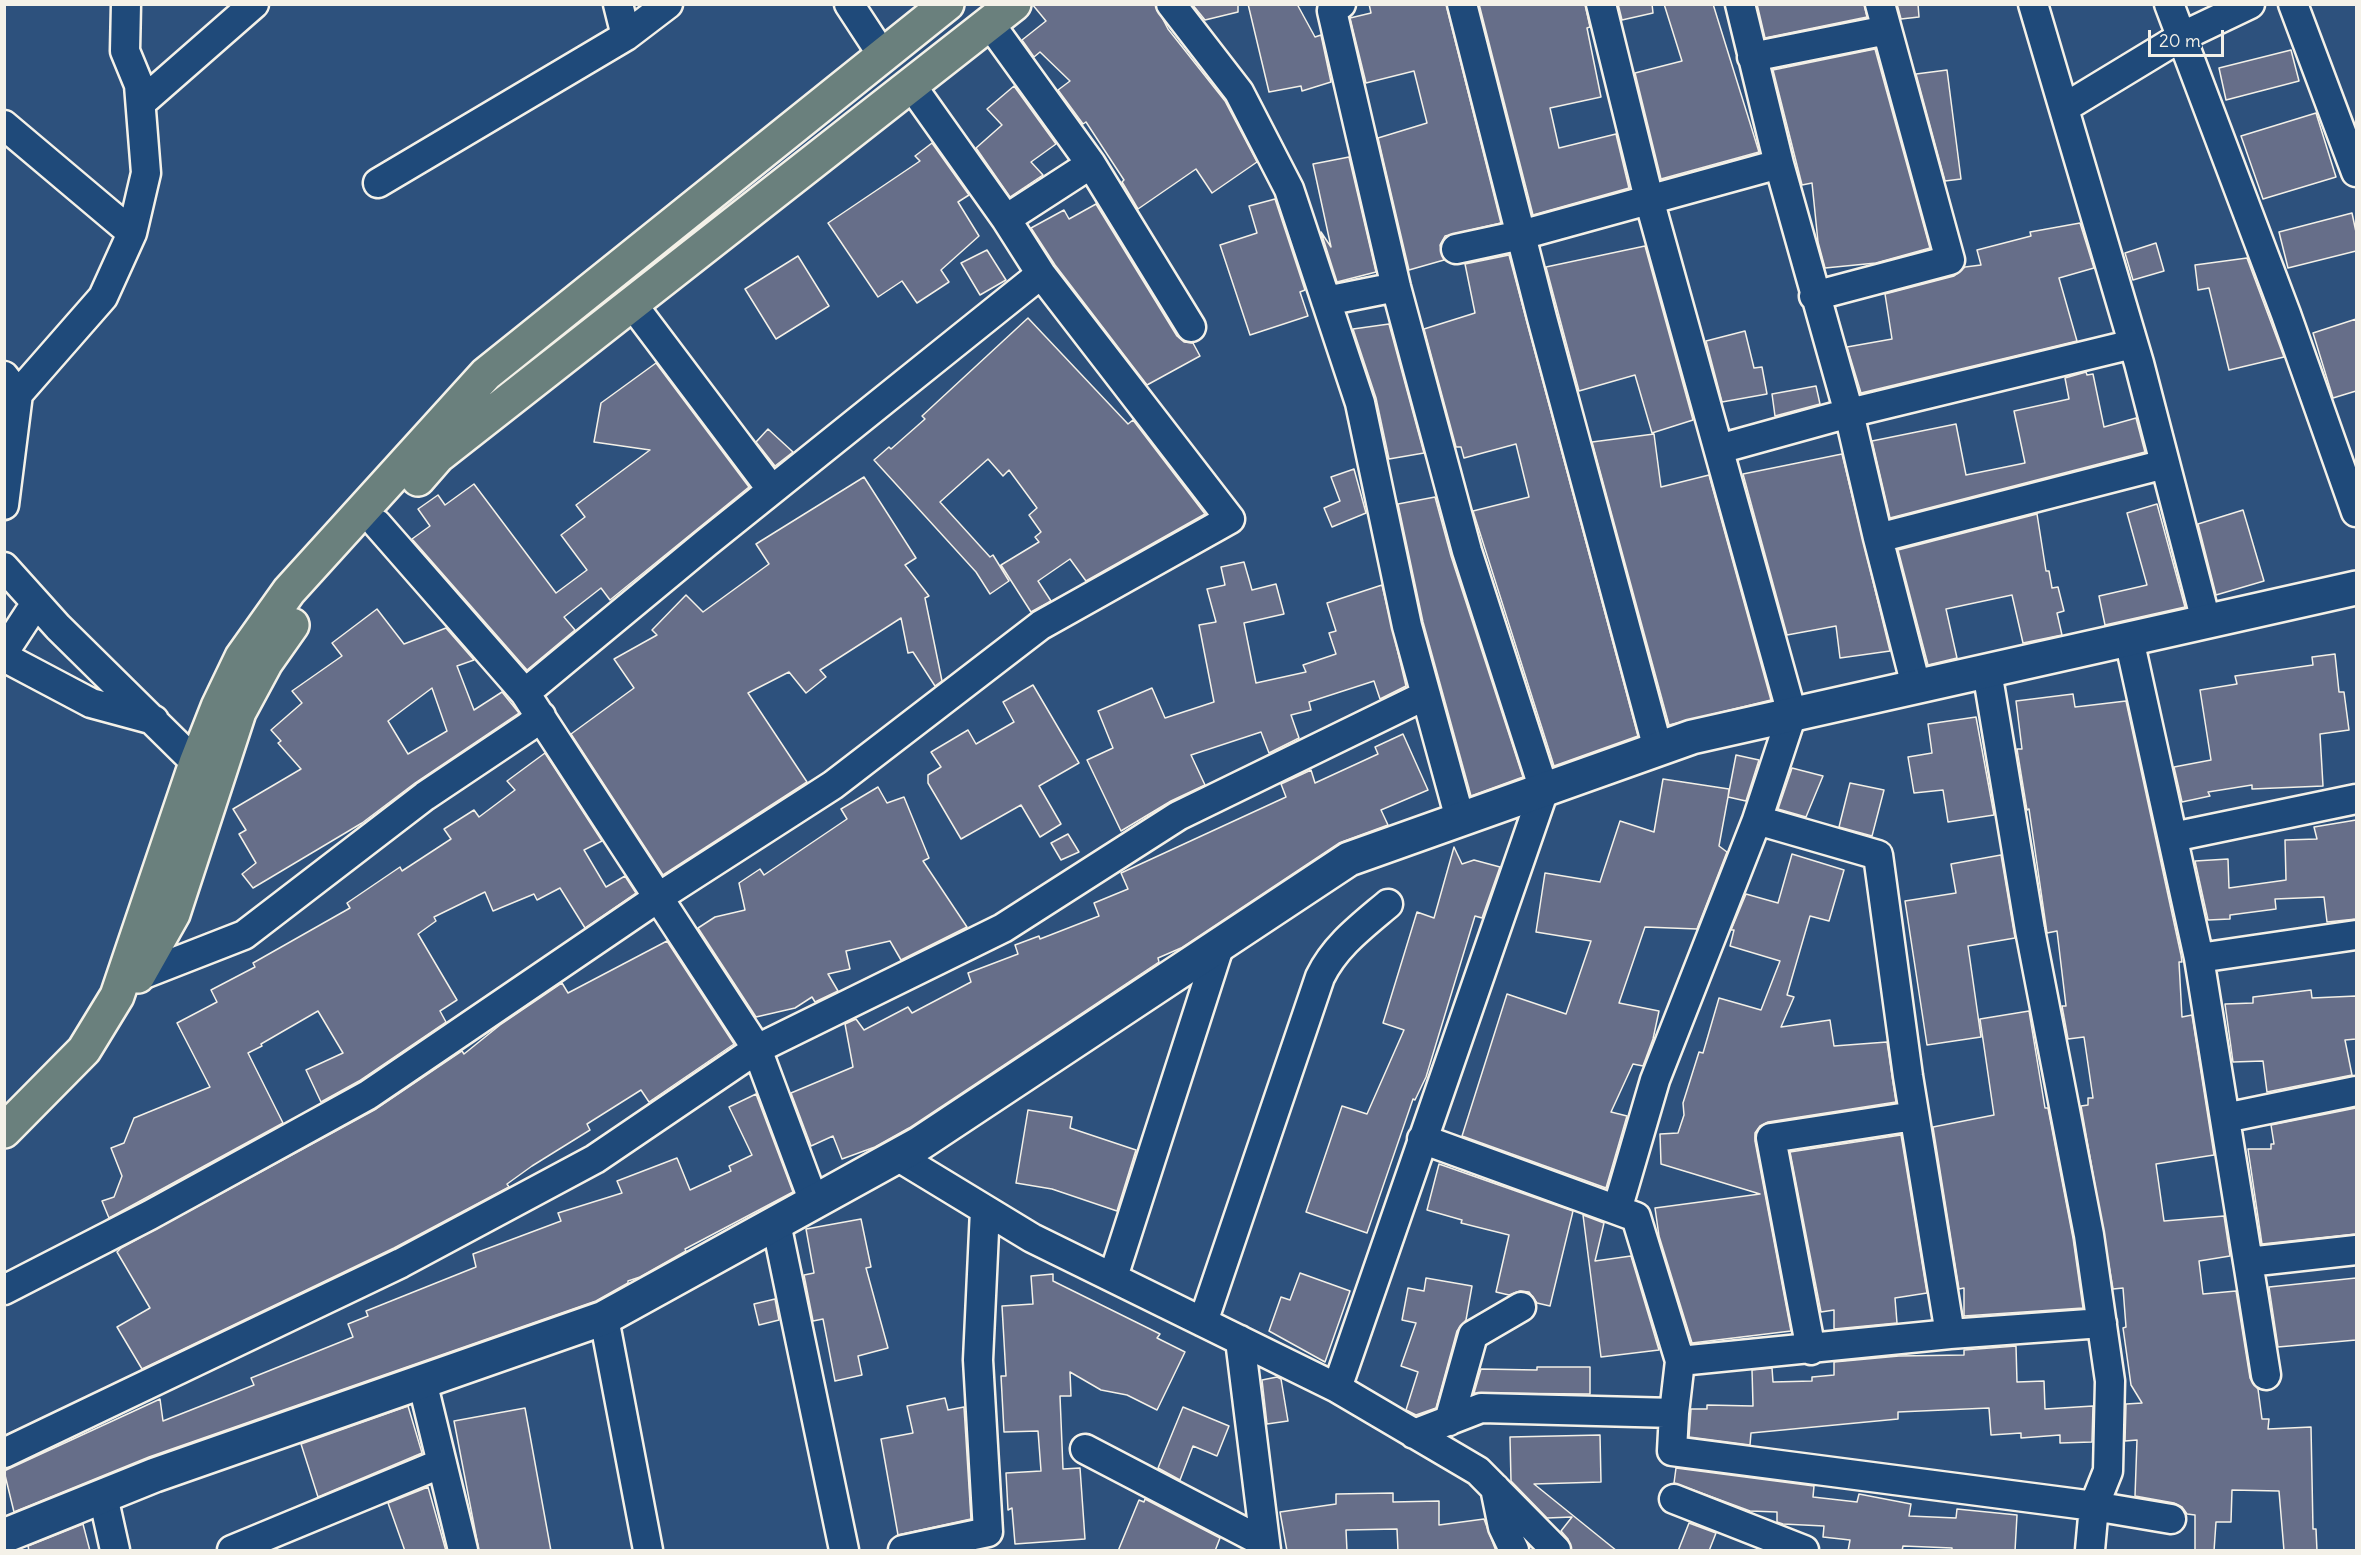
<!DOCTYPE html>
<html>
<head>
<meta charset="utf-8">
<style>
  body { margin:0 }
  #map { position:relative; width:2361px; height:1555px; overflow:hidden; background:#2d517d; font-family:Delius,sans-serif }
  canvas { display:block }
  .frame { position:absolute; inset:0; border:6px solid #f4f1e8; pointer-events:none }
  .scale { position:absolute; left:2148px; top:30px; width:76px; height:27px; box-sizing:border-box; border:3px solid #f4f1e8; border-top:0; padding-left:8px; font-size:18px; line-height:21px; white-space:nowrap; color:#f4f1e8; -webkit-text-stroke:4px #1f4a7a; paint-order:stroke }
</style>
</head>
<body>
<div id="map">
<canvas width="2361" height="1555"></canvas>
<div class="frame"></div>
<div class="scale">20 m</div>
</div>
<script>
const c = document.querySelector('canvas').getContext('2d');
c.lineJoin = 'round';
function paint(path, color) { c.fillStyle = color; c.fill(path, 'evenodd'); }
function stroke(path, color, width, dash) { c.strokeStyle = color; c.lineWidth = width; c.lineCap = dash ? 'butt' : 'round'; c.setLineDash(dash || []); c.stroke(path); }
const building = new Path2D(`
  M1032 4H1155L1168 29 1225 101 1257 162 1212 193 1196 169 1138 209 1122 182 1124 180 1086 122 1083 124 1058 90 1070 81 1040 52 1034 57 1022 40 1046 21Z
  M1192 4H1238V12L1205 20Z
  M1248 4H1297L1315 37 1321 35 1331 82 1302 91 1301 86 1269 92Z
  M1369 4H1446L1501 223 1445 236 1440 245 1444 260 1409 270 1378 138 1427 123 1414 71 1366 83 1350 18 1371 13Z
  M1479 4H1585L1590 27 1587 28 1601 97 1550 108 1559 148 1616 134 1629 188 1533 215Z
  M1618 4H1652L1653 13 1622 20Z
  M1664 4H1713L1759 152 1661 179 1635 73 1682 61Z
  M1757 4H1864L1867 17 1765 38Z
  M1897 4H1918L1919 17 1901 19Z
  M1875 49 1930 248 1876 263 1825 268 1818 242 1812 183 1802 185 1773 70Z
  M2291 50 2299 81 2226 100 2219 68Z
  M1947 70 1961 179 1945 181 1916 74Z
  M1014 86 1056 144 1031 162 1043 175 1010 197 976 148 1002 125 987 109Z
  M2316 113 2336 177 2263 199 2241 136Z
  M932 143 969 195 958 202 979 236 941 270 949 282 917 303 902 281 878 297 828 223 920 161 915 156Z
  M1349 157 1376 272 1337 282 1321 232 1331 247 1313 164Z
  M1275 199 1305 290 1300 292 1308 316 1250 335 1220 245 1257 233 1249 206Z
  M1096 204 1177 336 1184 342 1193 343 1200 356 1147 385 1055 265 1031 228 1064 210 1069 219Z
  M2352 213 2356 232V251L2288 268 2279 232Z
  M2080 223 2094 268 2059 278 2077 341 1861 393 1847 347 1892 339 1885 294 1954 276 1965 267 1981 265 1977 250 2031 236 2030 232Z
  M2156 243 2164 271 2133 280 2125 253Z
  M1645 246 1693 420 1652 433 1635 375 1579 391 1546 267Z
  M987 250 1006 280 980 295 961 263Z
  M1509 255 1638 736 1554 766 1473 511 1529 497 1516 444 1464 458 1461 447H1456L1424 329 1475 313 1465 264Z
  M798 256 829 306 776 339 745 289Z
  M2247 258 2284 357 2229 370 2209 288 2198 290 2195 265Z
  M1028 318 1128 424 1133 420 1205 514 1086 581 1070 559 1038 581 1051 601 1031 612 1001 565 1039 542 1035 537 1041 532 1029 515 1037 508 1009 470 1003 476 988 459 940 502 990 557 993 555 1009 581 990 594 976 572 874 460 889 447 891 449 925 419 922 416Z
  M2356 319V391L2333 398 2313 333Z
  M1389 324 1424 453 1389 459 1376 398 1353 329Z
  M1745 331 1754 368 1762 367 1767 394 1722 402 1706 341Z
  M656 363 749 487 610 600 601 588 564 617 575 630 527 670 412 539 430 526 418 509 438 495 445 505 474 484 556 593 587 570 561 535 585 517 576 505 650 450 594 442 601 403Z
  M2086 372 2087 375 2093 374 2104 427 2136 418 2145 452 1890 518 1872 441 1956 424 1966 475 2025 463 2014 411 2069 399 2065 378Z
  M1816 386 1820 404 1775 416 1772 394Z
  M768 429 793 452 775 466 756 442Z
  M1654 434 1661 487 1709 475 1771 700 1669 725 1592 442Z
  M1842 454 1890 651 1840 658 1836 626 1787 635 1743 474Z
  M1354 469 1366 513 1332 527 1324 508 1340 501 1331 477Z
  M864 477 916 558 905 565 929 596 925 598 942 681 935 686 913 652 908 653 901 618 820 670 826 677 806 693 789 672 748 693 807 782 663 875 571 734 634 688 614 659 657 635 652 630 686 595 703 612 769 564 756 544Z
  M1435 497 1451 556 1523 777 1471 796 1423 622 1398 504Z
  M2157 504 2185 607 2105 625 2099 596 2147 585 2127 513Z
  M2243 510 2264 581 2216 595 2198 524Z
  M2037 514 2046 571H2049L2052 588 2058 587 2064 611 2057 613 2062 635 2023 643 2012 595 1946 609 1957 658 1928 665 1898 550Z
  M1244 562 1252 590 1276 584 1284 614 1244 623 1256 683 1306 672 1303 665 1336 654 1329 633 1336 631 1327 603 1382 585 1406 686 1380 699 1374 681 1309 702 1311 710 1291 715 1299 738 1269 753 1261 732 1191 755 1205 785 1171 801 1121 831 1087 760 1113 748 1098 711 1152 688 1165 718 1214 702 1199 625 1216 622 1207 589 1225 585 1221 567Z
  M377 609 404 644 446 628 474 660 457 666 474 710 502 692 519 713 415 783 362 823 253 888 242 874 256 863 239 834 246 830 233 809 301 769 278 743 281 741 271 730 302 703 292 691 342 656 332 643ZM432 688 447 731 408 754 388 721Z
  M2335 654 2339 692H2344L2349 730 2320 734 2323 786 2252 789V785L2208 792 2210 796 2182 802 2174 767 2211 760 2200 690 2237 684 2235 676 2313 665 2312 657Z
  M1033 685 1079 763 1039 786 1061 824 1040 837 1021 805 961 839 928 783V775L941 767 931 752 968 730 976 744 1014 722 1003 702Z
  M2073 694 2075 707 2126 701 2181 955 2182 962H2179L2182 1017 2192 1015 2214 1155 2156 1164 2164 1221 2224 1216 2230 1256 2199 1261 2203 1294 2236 1291 2250 1378 2258 1389 2262 1419H2269L2268 1429 2311 1427 2313 1529H2316L2317 1551H2284L2279 1491 2232 1490 2231 1522H2216L2214 1551H2195V1515L2187 1514 2182 1507 2174 1503 2135 1496 2137 1440 2125 1441 2126 1404 2142 1403 2131 1385 2123 1328 2126 1327 2123 1288 2113 1289 2081 1106 2088 1105V1098H2093L2084 1037 2068 1039 2062 1006H2066L2057 931 2047 933 2029 809 2027 810 2017 749H2022L2016 701Z
  M1976 717 1994 815 1948 822 1943 790 1914 793 1908 757 1932 753 1928 724Z
  M1403 734 1428 790 1381 810 1388 825 1339 843 1181 948 1158 958 1159 962 909 1128 875 1147 842 1159 833 1136 811 1146 791 1093 853 1067 845 1024 856 1019 864 1030 908 1007 912 1013 971 982 968 973 1018 954 1015 945 1039 936 1040 939 1099 916 1094 903 1128 889 1121 873 1286 797 1281 784 1311 770 1315 783 1378 754 1375 747Z
  M545 753 602 841 584 850 606 887 625 876 636 893 585 928 560 888 537 900 534 894 493 911 485 892 434 917 436 921 418 934 457 1000 440 1011 446 1022 359 1081 321 1102 306 1070 343 1053 318 1011 261 1044 262 1046 248 1053 283 1123 109 1218 102 1201 114 1197 122 1176 111 1148 124 1143 134 1118 210 1087 177 1023 217 1002 211 990 255 967 253 963 350 908 347 903 400 867 402 871 451 839 444 829 474 810 479 817 515 790 507 781Z
  M1736 755 1759 760 1746 801 1728 797 1719 846 1727 852 1697 929 1645 927 1619 1003 1659 1011 1653 1039 1643 1066 1633 1064 1611 1112 1627 1116 1606 1188 1462 1136 1507 994 1566 1014 1591 941 1536 932 1545 873 1600 882 1620 821 1654 832 1663 779 1729 789 1728 797Z
  M1792 768 1823 776 1806 817 1778 809Z
  M1850 783 1884 790 1872 836 1839 827Z
  M878 787 887 803 904 797 929 858 923 861 967 927 901 960 890 941 846 951 850 969 828 974 838 991 815 1002 812 997 795 1008 756 1017 698 928 715 917 745 910 739 883 760 869 764 875 847 819 841 809Z
  M2356 820V919L2327 922 2324 897 2275 899 2276 909 2230 915V919L2208 920 2195 861 2228 859 2229 888 2286 880 2285 840 2317 839 2314 827Z
  M1068 834 1079 852 1061 860 1051 843Z
  M1454 847 1462 864 1474 860 1500 867 1482 918 1475 916 1426 1077 1415 1100 1413 1099 1367 1233 1306 1212 1342 1106 1367 1114 1404 1030 1383 1023 1417 912 1434 918Z
  M1792 854 1844 870 1829 921 1810 916 1787 995 1794 997 1781 1027 1830 1020 1834 1046 1887 1042 1896 1102 1768 1122 1760 1126 1755 1133V1141L1791 1331 1692 1343 1659 1236 1655 1208 1760 1194 1661 1164 1660 1134 1678 1133 1684 1115 1683 1103 1699 1052 1703 1053 1719 998 1761 1010 1780 961 1730 946 1734 930H1731L1746 894 1778 903Z
  M2001 855 2015 938 1968 946 1981 1037 1927 1045 1905 901 1956 893 1951 864Z
  M667 941 734 1044 649 1102 641 1090 587 1124 590 1130 532 1166 507 1184 509 1187 394 1248 142 1369 117 1327 150 1308 117 1252 121 1248 376 1109 462 1051 464 1054 500 1025 562 983 568 993Z
  M2311 990 2312 998 2356 996V1039L2345 1040 2352 1075 2267 1092 2263 1061 2233 1062 2225 1004 2253 1003V997Z
  M2029 1011 2045 1108H2048L2073 1238 2083 1308 1964 1316V1288L1959 1289 1933 1127 1994 1115 1980 1019Z
  M756 1094 793 1192 685 1249 686 1251 640 1277 628 1281V1283L596 1301 149 1457 14 1512 4 1471 160 1399 163 1421 254 1385 251 1378 353 1337 348 1324 368 1316 366 1311 476 1267 473 1254 561 1221 558 1213 622 1193 617 1181 677 1158 690 1190 731 1171 729 1166 752 1155 729 1107Z
  M2356 1108V1234L2262 1244 2248 1149H2271V1144H2274L2271 1125Z
  M1028 1110 1072 1117 1070 1128 1136 1150 1117 1211 1052 1189 1016 1183Z
  M1901 1135 1927 1293 1895 1298 1897 1323 1834 1329V1310L1821 1312 1790 1152Z
  M1439 1164 1573 1211 1550 1306 1537 1303 1529 1292 1520 1291 1509 1295 1496 1292 1509 1235 1461 1223 1462 1220 1427 1210Z
  M1583 1215 1604 1223 1595 1261 1631 1256 1659 1350 1601 1357Z
  M861 1219 871 1267 866 1268 888 1348 858 1356 862 1375 835 1381 823 1319 813 1321 804 1275 814 1273 806 1229Z
  M1300 1273 1350 1291 1325 1362 1269 1331 1281 1297 1290 1300Z
  M1053 1274V1281L1160 1334 1157 1338 1185 1352 1157 1410 1127 1395 1101 1390 1070 1372 1071 1396H1060L1063 1469 1080 1468 1085 1539 1015 1544 1012 1508 1008 1510 1006 1473 1041 1471 1038 1431 1004 1432 1001 1376H1006L1002 1306 1033 1304 1031 1276Z
  M1426 1278 1472 1286 1466 1320 1457 1331 1436 1408 1416 1415 1406 1410 1418 1372 1401 1366 1416 1323 1402 1320 1408 1288 1424 1291Z
  M2356 1278V1340L2278 1347 2269 1287Z
  M775 1299 779 1320 759 1325 754 1304Z
  M2016 1346 2017 1382 2044 1381 2045 1409 2093 1406 2092 1442 2060 1443V1435L2021 1438V1433L1991 1435 1989 1408 1898 1412V1419L1751 1433 1750 1445 1689 1437 1691 1409H1707V1405L1753 1406 1752 1370 1772 1368 1773 1382 1812 1381V1377L1834 1375V1362L1899 1356 1964 1355V1350Z
  M1537 1367H1590V1394L1474 1393 1481 1369 1537 1370Z
  M1277 1377 1281 1379 1288 1421 1267 1424 1262 1380Z
  M945 1398 948 1410 964 1407 971 1519 898 1535 881 1439 913 1433 907 1406Z
  M408 1406 422 1453 318 1497 301 1444Z
  M1183 1407 1229 1426 1217 1456 1193 1446 1180 1480 1158 1468Z
  M525 1408 551 1551H479L454 1421Z
  M1600 1435 1601 1482 1534 1484 1617 1551H1572L1568 1539 1561 1531 1572 1517 1547 1518 1511 1481 1510 1437Z
  M1676 1468 1814 1486 1813 1497 1857 1502 1859 1494 1911 1504 1909 1516 1956 1518 1957 1509 2017 1515 2015 1551H1952V1548L1903 1546 1902 1551H1848L1850 1540 1823 1537 1824 1526 1783 1524 1777 1522V1512L1750 1511 1674 1483Z
  M428 1487 446 1551H405L388 1503Z
  M1393 1493V1502L1439 1501V1525L1484 1519 1496 1551H1398L1397 1529 1346 1530 1347 1551H1287L1280 1512 1336 1504V1494Z
  M1145 1499 1220 1538 1215 1551H1118L1139 1500 1144 1502Z
  M1689 1523 1716 1533 1709 1551H1678Z
  M83 1524 90 1551H29L28 1546Z`);
paint(building, '#666e89');
stroke(building, '#f4f1e8', 1.5);
const minor = new Path2D(`
  M126 4 125 51 139 85 146 173 132 233
  M618 4 626 36
  M849 4 883 56
  M1171 4 1239 92 1289 189 1360 403 1407 626 1460 819
  M1462 4 1542 318 1658 749
  M1601 4 1649 199 1792 714 1757 820 1878 855 1908 1076 1950 1334 2102 1323
  M2033 4 2139 363 2206 621
  M2169 4 2286 314 2356 512
  M2293 4 2356 172
  M1752 57 1887 30
  M911 85 1006 219
  M141 103 254 4
  M2064 108 2181 37 2250 4
  M4 125 132 233 103 297 18 394
  M1091 164 1191 327
  M378 183 626 36 668 4
  M1456 249 1521 235 1779 164
  M1814 296 1950 260 1880 4
  M1326 301 1396 287
  M632 304 772 490
  M4 376 18 394 4 505
  M1719 449 1849 413 1779 164 1740 4
  M1878 538 1849 413 2133 344
  M4 567 58 627 196 763
  M2129 639 2199 958 2248 1262 2356 1250
  M4 652 36 603
  M4 657 91 703 154 720
  M1987 671 2030 930 2089 1235 2110 1381 2108 1471 2094 1506 2171 1519
  M1916 686 1878 538 2165 464
  M525 693 706 543 1041 274 1006 219 1091 164 990 24
  M2173 837 2356 799
  M2199 958 2356 935
  M139 976 244 935 425 796 528 727 541 716
  M2225 1118 2356 1091
  M1422 1139 1617 1210 1655 1080 1757 820
  M897 1156 1032 1238 1337 1388 1478 1471 1556 1550
  M814 1202 757 1049 1003 928 1178 816 1426 695
  M1617 1210 1636 1217 1680 1361 1674 1413
  M776 1223 844 1550
  M2248 1262 2266 1375
  M1113 1277 1220 944
  M4 1290 150 1215 368 1095 659 897 833 785 1041 625 1230 519 1041 274
  M604 1318 648 1550
  M1203 1322 1320 977C1335 946 1362 926 1388 904
  M1240 1340 1266 1550
  M1811 1350 1771 1138 1914 1116
  M1680 1361 1950 1334
  M422 1381 463 1550
  M1337 1388 1544 790 1467 551 1396 287 1332 11 1341 4
  M1449 1421 1473 1335 1521 1307
  M1414 1434 1481 1408 1674 1413 1672 1451 2094 1506 2090 1550
  M1085 1449 1265 1543
  M4 1453 401 1263 595 1159 757 1049 525 693 377 524
  M1495 1488 1503 1527 1514 1550
  M103 1496 115 1550
  M1674 1499 1804 1550
  M232 1550 442 1463
  M903 1550 988 1532 978 1360 985 1210`);
const tertiary = new Path2D(`
  M4 1536 155 1475 604 1318 919 1144 1349 859 1692 737 2356 588`);
const primary = new Path2D(`
  M418 479 438 456 1014 4
  M138 976 173 914 239 712 266 662 292 625
  M4 1131 84 1050 117 996 196 763 218 707 242 657 289 591 486 374 947 4`);
stroke(minor, '#f4f1e8', 33);
stroke(tertiary, '#f4f1e8', 38);
stroke(primary, '#f4f1e8', 38);
stroke(minor, '#1f4a7a', 28);
stroke(tertiary, '#1f4a7a', 33);
stroke(primary, '#6a807d', 33);
</script>
</body>
</html>
